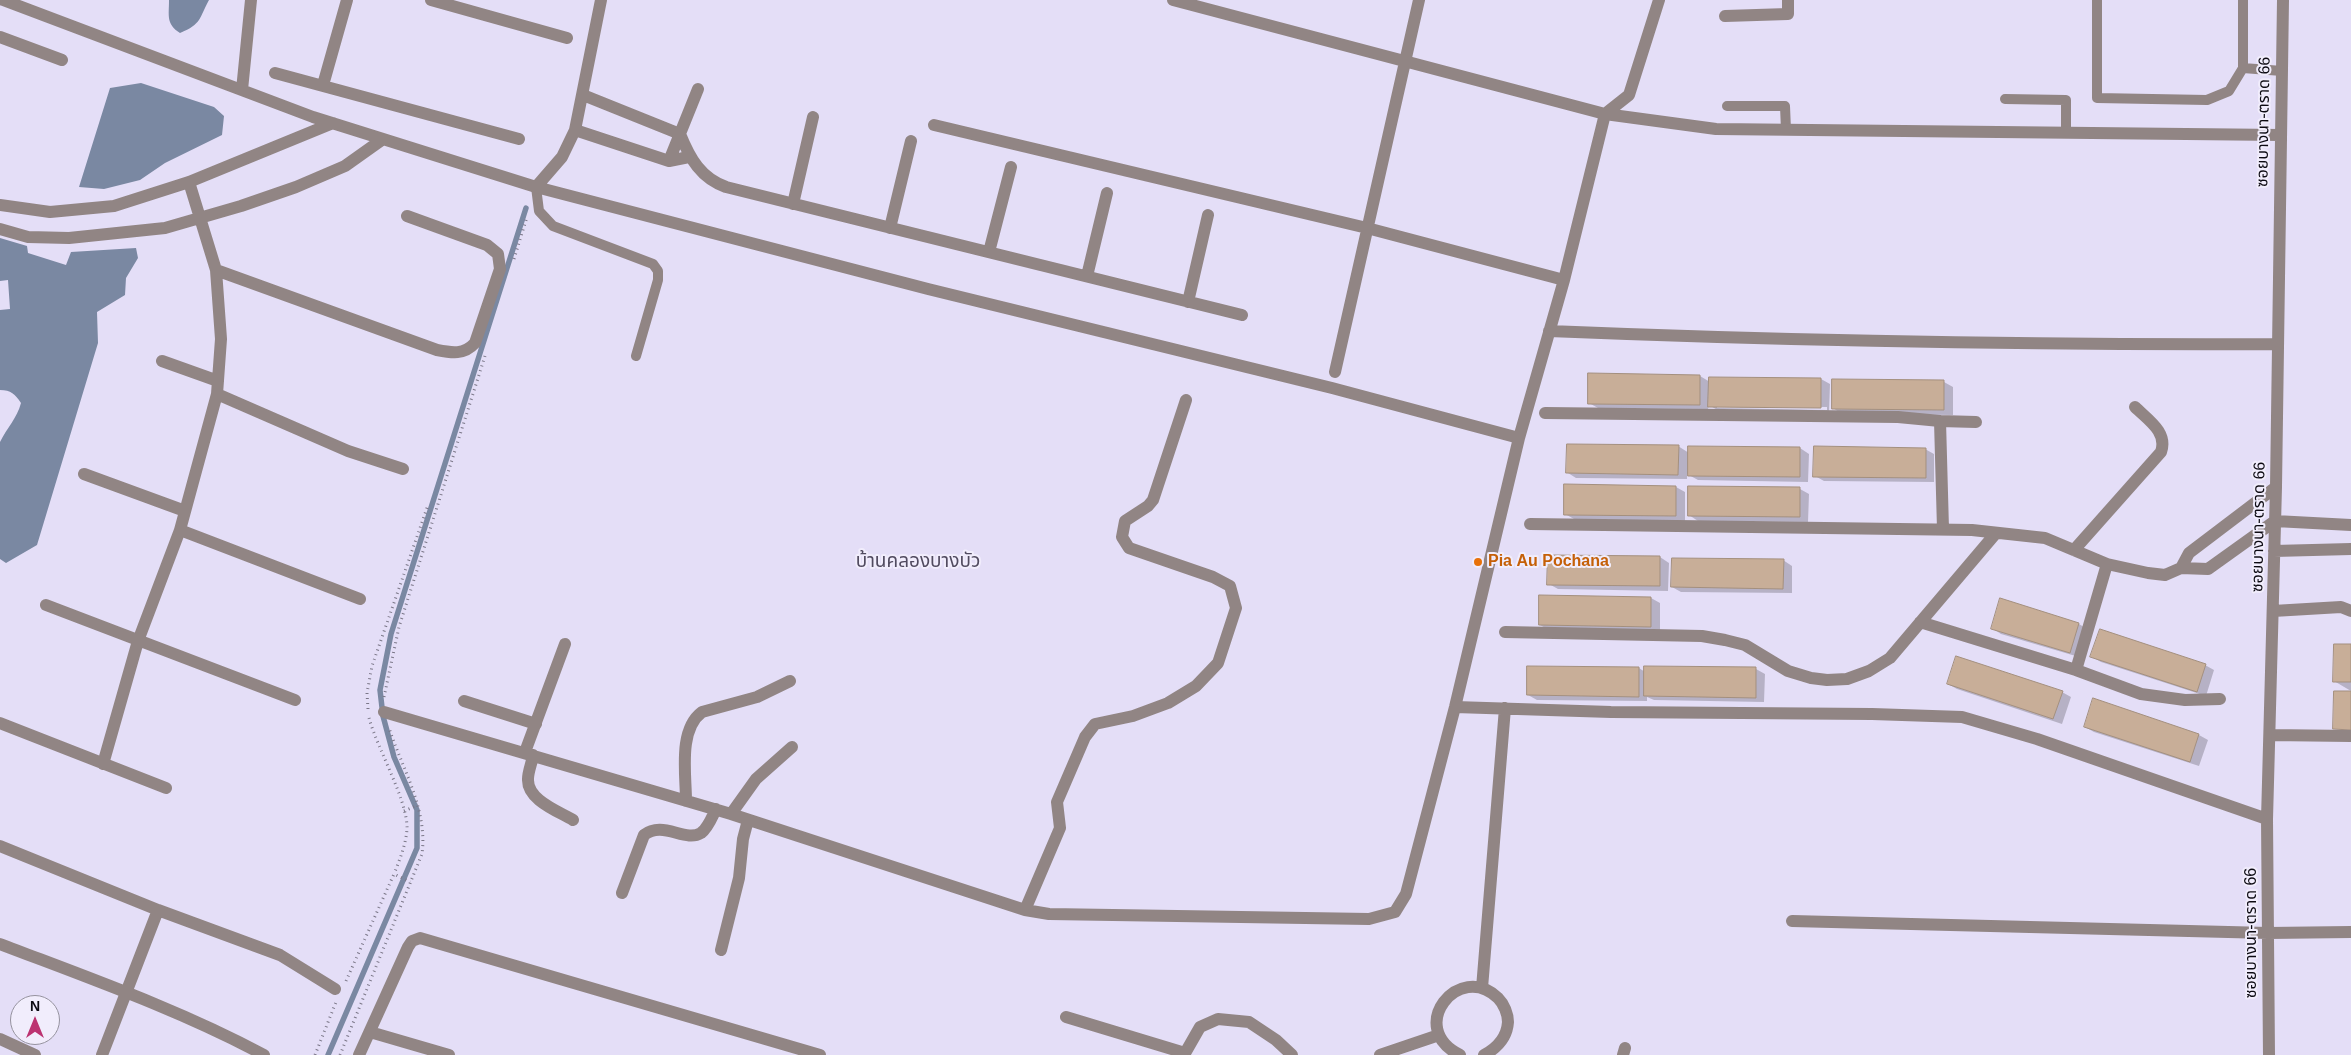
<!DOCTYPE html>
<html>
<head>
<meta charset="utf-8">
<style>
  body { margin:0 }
  #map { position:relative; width:2351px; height:1055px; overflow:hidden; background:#e4def7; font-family:Helvetica,sans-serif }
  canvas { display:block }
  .north { position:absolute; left:10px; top:995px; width:50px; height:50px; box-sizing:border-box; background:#f1edfc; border:1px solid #95929e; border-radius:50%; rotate:0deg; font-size:14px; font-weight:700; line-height:20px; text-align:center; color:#0c0a12 }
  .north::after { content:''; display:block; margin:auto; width:18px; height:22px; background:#bc3371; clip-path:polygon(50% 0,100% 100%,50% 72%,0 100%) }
</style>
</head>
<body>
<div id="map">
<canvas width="2351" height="1055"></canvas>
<div class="north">N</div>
</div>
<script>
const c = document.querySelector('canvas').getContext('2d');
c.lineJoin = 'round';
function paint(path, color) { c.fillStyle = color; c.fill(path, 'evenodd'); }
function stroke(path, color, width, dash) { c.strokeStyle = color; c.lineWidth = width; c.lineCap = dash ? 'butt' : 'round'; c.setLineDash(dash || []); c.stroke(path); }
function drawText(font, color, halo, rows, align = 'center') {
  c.font = font + ' Helvetica,"Noto Sans Thai",sans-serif'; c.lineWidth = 4; c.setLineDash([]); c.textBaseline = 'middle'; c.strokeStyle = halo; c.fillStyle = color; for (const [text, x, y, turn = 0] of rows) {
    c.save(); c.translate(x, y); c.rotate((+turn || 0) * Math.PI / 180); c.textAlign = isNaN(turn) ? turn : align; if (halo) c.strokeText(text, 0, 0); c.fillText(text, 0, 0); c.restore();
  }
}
paint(new Path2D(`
  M169 0H209C199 18 202 24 180 33 166 24 169 16 169 0Z
  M141 83 214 107 224 116 222 135 165 163 140 180 104 189 79 187 110 88Z
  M0 238 27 246 28 253 66 265 71 252 136 248 138 258 126 278 125 295 97 312 98 343 37 545 6 563 0 559V442C7 428 17 418 21 403 15 394 11 390 0 390V310L10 309 8 280 0 281Z`), '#7a88a2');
paint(new Path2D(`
  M1700 376 1710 382 1821 379 1830 384 1829 413 1719 411 1709 405 1708 409 1598 408 1589 403ZM1717 406 1827 407V410L1717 408Z
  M1944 382 1953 387V415L1842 414 1833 408Z
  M1678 446 1689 453 1800 448 1809 454 1808 482 1698 480 1687 474V479L1576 478 1568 473Z
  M1925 449 1934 454V482L1824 481 1815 476Z
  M1676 487 1685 492V521L1574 519 1565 514Z
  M1800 489 1809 494 1808 522 1698 521 1689 515Z
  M1660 557 1669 563 1668 591 1558 589 1549 584Z
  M1783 560 1792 566V593L1681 592 1672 587Z
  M1651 598 1660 603V631L1549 630 1540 625Z
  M2079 624 2087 629 2079 657 2001 634 1992 628Z
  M2351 645V691L2334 681Z
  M2092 657 2205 665 2214 670 2206 696 2101 662Z
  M1639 668 1645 672 1756 669 1765 674 1764 702 1654 700 1647 697V701L1537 700 1528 695Z
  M1948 684 2062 692 2071 697 2062 724 1957 689Z
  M2085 727 2199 735 2208 740 2199 766 2094 732Z`), '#0003');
stroke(new Path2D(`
  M328 1055 417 848V810L394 757 383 716 380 690 391 634 526 208`), '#7a88a2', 5.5);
const building = new Path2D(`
  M1588 373 1700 375V405L1588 404Z
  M1709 377 1821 378V408L1708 407Z
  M1832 379 1944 380V410L1832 409Z
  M1567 444 1679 445 1678 475 1566 473Z
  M1688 446 1800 447V477L1688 476Z
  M1814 446 1926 448V478L1813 477Z
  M1564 484 1676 486V516L1564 515Z
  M1688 486 1800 487V517L1688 516Z
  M1548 555 1660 556V586L1547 585Z
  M1672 558 1784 559 1783 589 1671 587Z
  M1539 595 1651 597V627L1539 625Z
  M2000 598 2079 623 2070 653 1991 629Z
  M2100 629 2206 664 2197 692 2090 657Z
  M2334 644H2351V682H2333Z
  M1956 656 2063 691 2053 719 1947 684Z
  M1527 666 1639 667V697L1527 695Z
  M1644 666 1756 667V698L1644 696Z
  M2334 691H2351V730L2333 729Z
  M2093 698 2199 734 2190 762 2084 727Z`);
paint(building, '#c8ae98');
stroke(building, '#a38f7e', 1);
stroke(new Path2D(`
  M514 259 527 217
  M384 697 399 627 485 356
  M368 709 367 693 372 666 428 505
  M369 718C377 748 408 801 407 829 406 844 400 859 394 874
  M404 811 418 805
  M346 981 394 874 410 882
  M315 1055 336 1002
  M340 1055 422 854C428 810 402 768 389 728`), '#7b7788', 3, [1, 4]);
stroke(new Path2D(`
  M2097 0V98L2207 100 2229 91 2243 68 2282 71
  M2243 0V68
  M2005 99 2066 100V133
  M1727 106H1785L1786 130
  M536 187 539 211 553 226 653 264 658 271V280L636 356`), '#918584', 10);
stroke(new Path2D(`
  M3 0 313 117 536 187 928 289 1332 388 1519 438
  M431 0 567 38
  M1173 0 1605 114 1716 129 2280 135
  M1725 16 1788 14V0
  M0 37 62 60
  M275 73 519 139
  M323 85 347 0
  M242 90 251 0
  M583 95 680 134C690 159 701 178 726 187L1242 315
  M934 125 1367 228 1564 280
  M575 130 669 161 689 157
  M669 161 698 89
  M536 187 562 157 575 130 601 0
  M793 204 813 117
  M0 205 50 212 114 206 189 182 333 123
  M890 228 911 141
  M0 229 28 237 69 238 165 228 241 206 296 187 345 166 383 139
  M989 252 1011 167
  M216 270 437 350C452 353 464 355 475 343L500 269 498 254 487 245 407 216
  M1087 276 1107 193
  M1188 302 1208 215
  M1549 331C1792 341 2034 345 2277 344
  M162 361 218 381
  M1335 372 1419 0
  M217 394 348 451 403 469
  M1545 413 1898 417 1940 421 1943 529
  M1940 421 1976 422
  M84 474 185 511
  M1530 524 1972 530 2045 538 2107 564 2148 573 2165 575 2181 568 2208 569 2275 521 2351 525
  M180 530 360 599
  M2074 550 2161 452C2168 432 2148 420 2135 407
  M2274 551 2351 549
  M2181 568 2189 553 2276 487
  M46 605 295 700
  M2273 611 2341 607 2351 611
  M1920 622 2076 670 2141 694 2185 700 2220 699
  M1505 632 1702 636 1725 640 1745 645 1788 671 1811 678 1827 680 1847 679 1869 671 1890 658 1996 533
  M2076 670 2107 564
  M464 701 536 724
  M1455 707 1611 712 1872 714 1962 717 2037 739 2267 819
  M384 712 731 814 1025 910 1049 914 1369 919 1395 912 1406 894 1455 707 1519 438 1564 280 1605 114 1629 95 1659 0
  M0 723 166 788
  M2270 735 2351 736
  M525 752 565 644
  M533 755C532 763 528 771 528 779 527 800 558 811 573 820
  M103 764 138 641 180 530 217 394 221 339 216 270 189 182
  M686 801C686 774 678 730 702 712L757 697 790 681
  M731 814 756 779 792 747
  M0 846 158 910 280 955 335 989
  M622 893 644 835C663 820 685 843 701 833 708 828 712 817 716 809
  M1025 910 1060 828 1057 802 1085 737 1095 724 1133 716 1168 703 1196 686 1218 663 1236 608 1230 586 1213 577 1129 548 1122 537 1125 521 1148 506 1153 500 1186 400
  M1792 921 2268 933 2351 932
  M0 944C89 978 180 1010 264 1055
  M721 950 739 878 743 839 748 820
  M1482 988 1505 708
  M1066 1017 1185 1053
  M370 1032 449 1055
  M0 1039 35 1055
  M102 1055 158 910
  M359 1055 408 947 412 941 420 938 820 1055
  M1184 1055 1200 1027 1218 1019 1249 1022 1276 1040 1292 1055
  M1380 1055 1439 1035
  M1460 1055C1405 1028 1459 960 1498 998 1504 1004 1508 1014 1508 1022 1507 1038 1497 1048 1484 1055
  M1623 1055 1625 1048
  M2269 1055 2267 819 2276 487 2283 0`), '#918584', 12);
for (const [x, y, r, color] of [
  [1478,562,5,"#e8710a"]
]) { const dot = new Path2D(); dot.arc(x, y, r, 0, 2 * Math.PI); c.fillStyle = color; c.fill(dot); stroke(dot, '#f1edfc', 2); }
drawText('16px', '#0c0a12', '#f1edfc', [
  ["ซอยบางนา-ตราด 66",2264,122,-89],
  ["ซอยบางนา-ตราด 66",2259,527,-89],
  ["ซอยบางนา-ตราด 66",2252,933,-90]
]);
drawText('bold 16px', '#c56008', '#f1edfc', [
  ["Pia Au Pochana",1488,562]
], 'left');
drawText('19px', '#514b60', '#f1edfc', [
  ["บ้านคลองบางบัว",918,562]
]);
</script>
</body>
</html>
